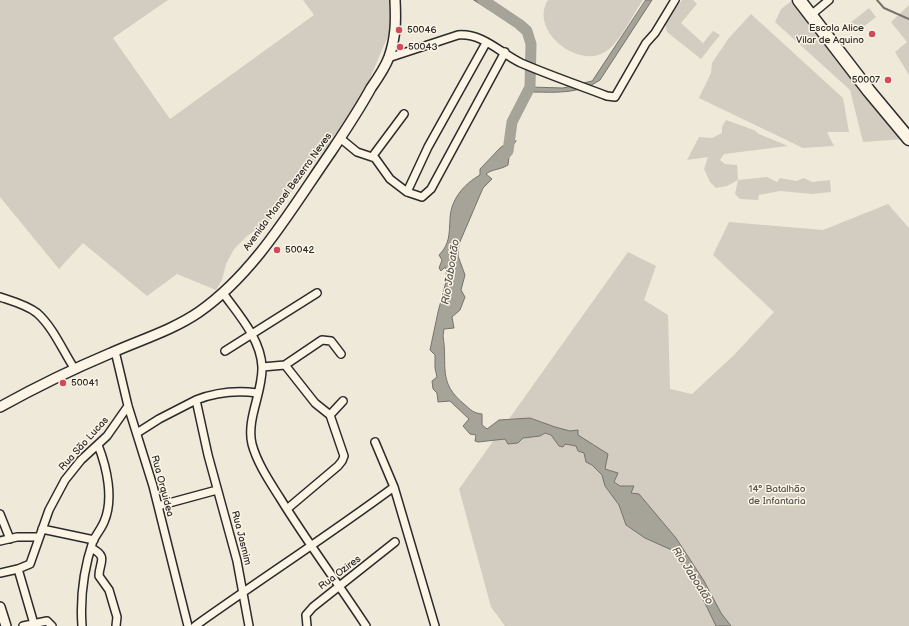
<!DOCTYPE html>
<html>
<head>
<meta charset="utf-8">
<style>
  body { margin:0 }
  canvas { display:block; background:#efe9da }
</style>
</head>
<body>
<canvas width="909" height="626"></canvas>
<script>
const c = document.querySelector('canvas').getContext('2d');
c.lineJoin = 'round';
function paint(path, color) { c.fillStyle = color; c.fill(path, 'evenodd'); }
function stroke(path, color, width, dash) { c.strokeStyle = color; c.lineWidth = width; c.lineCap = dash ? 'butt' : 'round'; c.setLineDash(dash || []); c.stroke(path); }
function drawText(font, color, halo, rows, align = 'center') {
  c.font = font + ' "Balsamiq Sans",sans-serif'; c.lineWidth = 3; c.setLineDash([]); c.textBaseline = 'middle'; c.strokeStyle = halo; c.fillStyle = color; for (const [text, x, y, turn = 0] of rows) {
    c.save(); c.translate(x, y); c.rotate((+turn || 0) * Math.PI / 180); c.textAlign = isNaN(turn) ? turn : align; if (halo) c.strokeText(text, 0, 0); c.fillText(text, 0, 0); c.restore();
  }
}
paint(new Path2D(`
  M0 0H168L113 38 170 119 314 15 303 0H391L390 31 352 121 319 156 269 221 247 236 234 249 226 264 222 280 216 290 177 274 147 296 83 243 59 269 0 197Z
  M548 0H643C633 14 619 44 605 52 577 69 529 30 548 0Z
  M682 0H693L697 4 681 23 703 43 713 31 720 35 701 59 667 32 665 23Z
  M793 0 867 97 904 139 863 142 850 90 775 22 781 9Z
  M909 5V75L895 52 907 42 891 22Z
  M869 8 876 17 858 31 850 23Z
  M751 14 843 98 849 132H827L834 146 803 148 699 98 711 73 712 63 728 39Z
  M726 120 754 130 759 134 788 146 724 154 720 160 725 164 737 165 738 180 767 177 777 182 780 178 796 181 804 178 812 182 830 180 831 192 812 194 780 191 759 195 758 200 740 199 735 194 738 180 727 186 716 188 710 182 704 169 708 157 687 160 699 137 712 138 722 133V127Z
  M888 204 909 228V626H505L491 607 459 489 628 252 656 266 644 300 668 315 670 389 692 394 734 355 774 312 713 255 729 222 823 230Z`), '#d2cdc0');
const water = new Path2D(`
  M474 0H492L514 19 488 9Z
  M646 0H652L600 80C578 95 553 92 529 92L530 87 563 88 592 81Z
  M516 141 510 149 508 165C500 170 492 169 486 174L492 179 483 188 459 244 458 256 465 275 461 290 465 297 460 310 452 317 454 328 444 329 443 336C448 365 437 382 464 404 471 410 473 413 482 414V425L487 429 499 420 530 418 555 427 570 431 578 430V435L608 454 605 469 618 473 614 482 620 486H634L631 493 639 494 676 538 704 581 721 613 731 626H716L704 601 674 551 645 538 626 525 619 505 605 486 602 475 592 465 586 462 584 453 578 451 576 446 565 444 563 447 559 446 551 435 545 433 540 436 523 438 518 443 508 444 505 439 478 442 475 441 476 435 470 434 463 426 469 419 450 401 438 402 437 393 433 389 432 381 437 377 435 368V355L430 350 438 312 447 278 445 267 441 271 439 268 442 260 439 255C450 244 449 234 450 220 450 200 464 184 480 175V169L501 147Z`);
paint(water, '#a6a399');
stroke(water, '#75736d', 1);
stroke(new Path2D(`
  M877 0 884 8 909 19`), '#75736d', 2);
stroke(new Path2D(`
  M483 0 519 24 527 31 531 44 530 87 512 122 508 151 502 157`), '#a6a399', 11);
const minor = new Path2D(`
  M811 15 829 0
  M486 43 428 147 407 192 422 197 431 189 505 52
  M388 58 458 35C483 33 500 53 521 63 549 75 578 85 607 96L615 97 646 43 655 33 675 0
  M340 138 357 152 375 158 390 179 407 192
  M372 157 404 114
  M223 293C238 314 261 339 262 367 263 392 246 419 252 444 257 463 270 482 280 498 307 542 338 583 366 626
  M0 297C12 301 27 305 37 313 53 327 63 351 74 368
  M115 351 128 406 153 486 188 626
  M225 351 317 293
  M285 365 315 403 330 415 344 456 342 461 338 466 287 509
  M262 367 285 365 322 340 331 341 341 354
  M330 415 343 401
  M137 433 159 419 196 400
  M375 442 394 487 435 626
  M158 506 217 490
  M0 514 10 539
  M42 529 94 540
  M0 541 17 537H39
  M91 548C109 557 99 562 99 576L109 590 117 617 116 626
  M18 569 34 624
  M0 573 18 569 30 564 49 510 65 480 81 460 107 436 128 406
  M23 626 47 621 52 626
  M82 626C80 598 84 568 93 541 96 535 101 529 104 522 114 499 107 468 98 445
  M195 626C261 579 329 535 394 487
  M249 626 237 561 208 455 196 400C217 392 235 390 257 393
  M307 626 306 615 313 607 395 542`);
const tertiary = new Path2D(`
  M0 407C36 387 73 369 111 353 140 340 173 330 199 312 255 273 292 208 331 152 345 131 359 110 371 88 378 78 385 68 389 57 396 37 396 20 395 0
  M0 607 6 626`);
const primary = new Path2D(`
  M799 0 869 91 909 139`);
stroke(minor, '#2b2b2b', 10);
stroke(tertiary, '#2b2b2b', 12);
stroke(primary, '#2b2b2b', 15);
stroke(minor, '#fcf5e5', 7);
stroke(tertiary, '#fcf5e5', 9);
stroke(primary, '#fcf5e5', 12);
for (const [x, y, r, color] of [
  [399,30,4,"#d1495b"],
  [872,34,4,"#d1495b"],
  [400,47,4,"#d1495b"],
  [888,80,4,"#d1495b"],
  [277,250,4,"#d1495b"],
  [63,383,4,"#d1495b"]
]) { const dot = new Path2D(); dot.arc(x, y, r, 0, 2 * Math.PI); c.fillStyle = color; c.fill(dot); stroke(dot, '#fcf5e5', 1.5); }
drawText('10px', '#2b2b2b', '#fcf5e5', [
  ["Escola Alice",864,28,"right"],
  ["Vilar de Aquino",864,40,"right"],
  ["50046",407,30],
  ["50043",408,47],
  ["50007",880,80,"right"],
  ["50042",285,250],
  ["50041",71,383]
], 'left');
drawText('10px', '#2b2b2b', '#fcf5e5', [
  ["Avenida Manoel Bezerra Neves",288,192,-54],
  ["Rua São Lucas",84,444,-48],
  ["Rua Orquidea",162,486,75],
  ["Rua Jasmim",241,538,76],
  ["Rua Ozires",340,573,-37]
]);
drawText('10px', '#555450', '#fcf5e5', [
  ["14° Batalhão",777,489],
  ["de Infantaria",777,501]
]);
drawText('italic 11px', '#565552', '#fcf5e5', [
  ["Rio Jaboatão",451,272,-81],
  ["Rio Jaboatão",692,576,57]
]);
</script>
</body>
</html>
